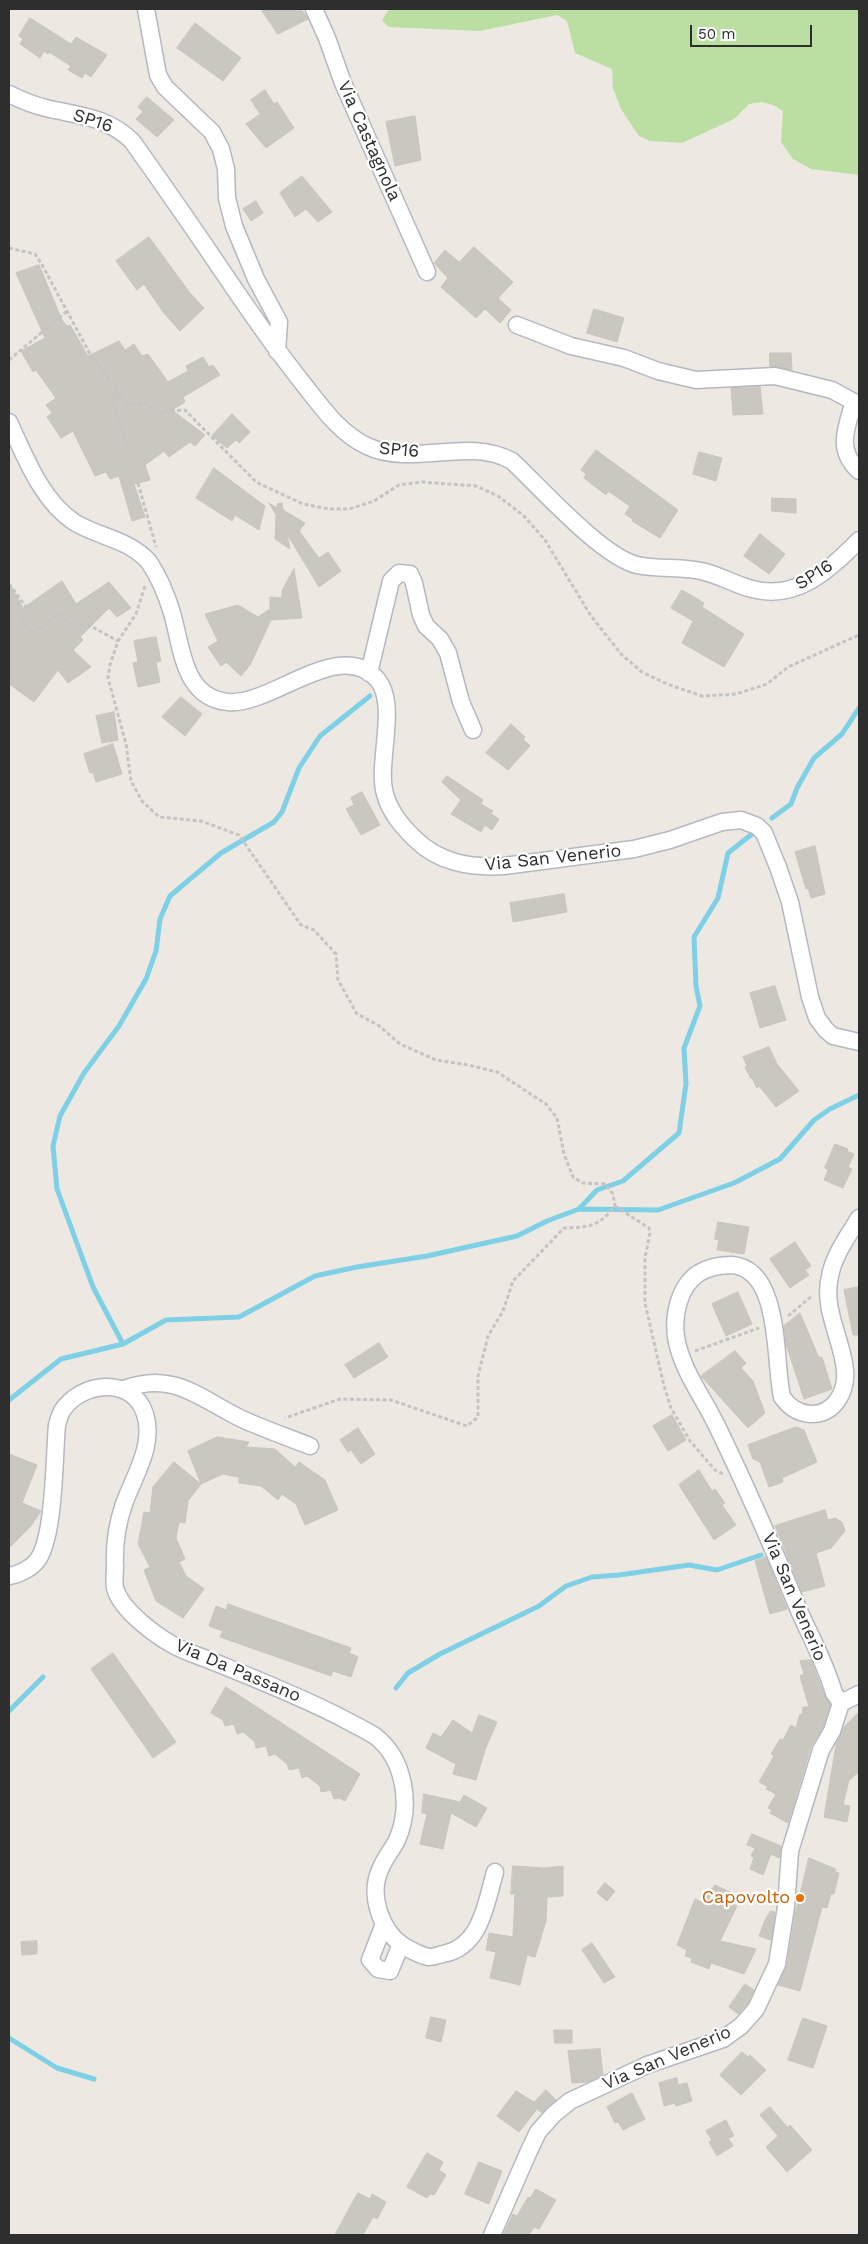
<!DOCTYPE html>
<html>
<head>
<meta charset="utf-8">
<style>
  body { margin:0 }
  #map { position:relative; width:868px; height:2244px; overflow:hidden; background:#eee8e2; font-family:"Work Sans",sans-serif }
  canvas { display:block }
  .frame { position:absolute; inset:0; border:10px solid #2e2e2e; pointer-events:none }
  .scale { position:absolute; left:690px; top:25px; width:122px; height:22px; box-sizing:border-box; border:2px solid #2e2e2e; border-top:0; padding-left:6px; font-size:15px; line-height:18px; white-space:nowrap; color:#2e2e2e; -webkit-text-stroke:4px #fff; paint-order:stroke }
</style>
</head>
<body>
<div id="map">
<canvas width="868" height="2244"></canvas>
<div class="frame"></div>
<div class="scale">50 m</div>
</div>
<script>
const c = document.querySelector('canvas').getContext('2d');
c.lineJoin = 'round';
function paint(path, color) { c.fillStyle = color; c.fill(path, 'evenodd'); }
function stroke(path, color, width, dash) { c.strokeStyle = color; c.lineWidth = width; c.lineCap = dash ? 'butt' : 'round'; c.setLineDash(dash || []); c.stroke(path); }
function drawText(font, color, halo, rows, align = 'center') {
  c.font = font + ' "Work Sans",sans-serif'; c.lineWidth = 4.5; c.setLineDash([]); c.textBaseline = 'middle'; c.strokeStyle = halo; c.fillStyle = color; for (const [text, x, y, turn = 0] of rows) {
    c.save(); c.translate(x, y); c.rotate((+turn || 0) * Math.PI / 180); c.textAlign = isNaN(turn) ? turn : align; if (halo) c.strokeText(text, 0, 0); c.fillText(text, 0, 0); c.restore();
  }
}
paint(new Path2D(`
  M389 9H859V175L811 169 793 159 781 142 783 111 773 105 762 102 749 104 734 119 682 143 650 141 639 136 621 109 613 88 612 69 575 53 567 21 557 15 480 31 389 27 382 20Z`), '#bbdfa3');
stroke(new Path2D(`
  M772 818 791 804 797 788 814 758 842 734 859 708
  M579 1209 597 1190 623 1181 679 1133 686 1084 684 1048 700 1006 696 986 694 937 718 898 728 853 752 834
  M123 1344 93 1287 57 1189 53 1146 60 1116 84 1073 119 1026 146 979 156 951 160 919 170 896 221 853 274 822 282 812 299 768 320 736 370 696
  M9 1400 61 1359 123 1344 166 1320 239 1317 315 1276 357 1267 427 1256 517 1236 547 1221 579 1209 658 1210 734 1183 780 1159 814 1120 830 1109 859 1095
  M396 1688 408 1673 440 1654 539 1606 566 1586 592 1577 619 1575 689 1565 717 1570 761 1555
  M9 1711 43 1677
  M9 2038 57 2068 94 2079`), '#7ed0e6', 5);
const building = new Path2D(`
  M261 9H301L308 19 278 34Z
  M30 18 71 44 76 37 107 55 91 77 85 73 82 78 68 70 71 66 49 52 48 54 44 51 40 58 20 44 23 39 19 36Z
  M195 23 241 58 223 81 177 48Z
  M265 90 274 104 277 102 294 128 266 148 246 124 260 114 251 100Z
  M147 97 174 120 157 137 136 119 143 112 138 107Z
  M415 116 421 160 395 166 386 122Z
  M302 176 332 212 318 222 306 209 295 217 280 193Z
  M256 201 263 213 251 221 243 209Z
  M149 237 190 293 204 308 180 331 163 312 144 284 137 290 116 261Z
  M474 247 513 282 498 298 511 310 500 323 485 309 476 318 441 287 448 278 434 263 445 250 459 262Z
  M39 265 62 320 67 326 70 325 88 356 119 341 125 350 134 344 142 356 148 354 168 382 188 371 186 366 203 357 209 367 213 365 220 375 183 397 185 402 172 410 205 435 195 446 190 442 169 457 164 451 145 465 150 480 134 484 145 517 132 521 119 476 110 479 106 472 95 476 73 431 61 438 47 417 52 413 46 405 56 398 36 370 33 372 21 351 45 338 16 273Z
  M594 309 624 318 617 342 587 333Z
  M770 353H791L792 370 770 366Z
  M760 387 763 414 733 415 731 388Z
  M232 414 250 432 239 443 236 440 227 448 212 436Z
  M596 450 678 510 660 538 632 521 634 520 625 514 630 506 608 491 606 495 584 478 586 474 581 470Z
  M699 452 722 458 716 481 693 474Z
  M214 468 265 506 259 530 235 515 232 521 196 498Z
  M772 498 796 499V513L772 511Z
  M269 503 277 508V504L282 503 283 510 305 523 299 531 319 558 328 552 341 571 319 587 287 534 290 549 275 539 276 515Z
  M760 534 785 554 769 574 744 556Z
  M294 569 302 618 271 620 250 665 241 676 226 662 221 666 208 647 218 641 205 614 238 605 258 617 270 609V597L282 598V591Z
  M62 581 76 604 109 582 131 608 117 617 109 608 80 637 83 640 73 650 91 667 68 683 58 670 34 702 9 684V583L23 608Z
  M682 590 704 603 702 607 744 634 724 667 682 643 693 621 671 608Z
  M156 637 161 661 156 662 160 682 138 687 133 663 138 662 134 641Z
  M181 697 202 714 185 736 162 717Z
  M114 712 118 740 102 743 96 716Z
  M511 724 525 737 523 739 530 746 508 770 486 753Z
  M113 744 122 774 96 782 93 772 90 773 84 754Z
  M447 776 483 800 481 804 493 811 491 814 499 819 492 830 485 825 481 832 451 814 461 800 442 782Z
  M362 792 380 825 361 835 346 809 354 805 351 798Z
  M815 846 825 894 811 898 808 888 806 889 795 852Z
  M564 894 567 912 513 922 510 903Z
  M775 986 786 1020 760 1028 750 993Z
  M769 1047 777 1064 799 1091 776 1107 759 1086 757 1088 752 1078 751 1079 745 1067 747 1066 743 1057Z
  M835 1144 848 1149 847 1151 854 1154 848 1167 852 1169 843 1188 824 1180 828 1170 825 1168Z
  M718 1222 749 1227 744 1254 717 1250 719 1240 715 1239Z
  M795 1242 811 1266 805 1270 809 1275 790 1288 770 1259Z
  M859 1287V1335H853L844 1290Z
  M738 1292 752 1324 726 1336 712 1304Z
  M800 1313 819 1358 822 1357 832 1389 804 1399 786 1344 784 1326Z
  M379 1343 388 1357 354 1378 345 1365Z
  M735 1351 746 1363 741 1368 753 1381 765 1413 748 1428 701 1376Z
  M672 1415 686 1440 668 1451 653 1426Z
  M796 1427 804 1430 817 1462 782 1478 783 1482 769 1487 760 1462 753 1459 748 1445Z
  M358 1428 375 1454 361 1464 351 1450 348 1452 340 1440Z
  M217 1437 249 1442 246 1447 275 1449 295 1467 299 1462 325 1480 338 1510 305 1525 296 1504 282 1494 278 1500 261 1486 239 1483V1477L223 1474 201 1484 188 1451Z
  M9 1454 37 1465 22 1503 41 1511 31 1526 9 1548Z
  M174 1462 201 1484 188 1501 185 1523 179 1522 176 1538 185 1559 179 1562 186 1576 204 1589 183 1618 156 1601 144 1570 150 1567 138 1544 144 1512 150 1513 153 1487Z
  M699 1470 712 1491 715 1489 725 1503 722 1505 736 1525 714 1540 679 1485Z
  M825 1510 828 1520 835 1518 842 1522 845 1531 831 1548 816 1553 825 1586 802 1592 775 1526Z
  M766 1557 787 1609 770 1614 755 1561Z
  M228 1604 351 1648 349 1653 358 1657 351 1677 333 1671 331 1676 220 1637 223 1631 209 1626 216 1606 226 1610Z
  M113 1653 176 1742 153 1758 91 1669Z
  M811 1660 825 1696 830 1705 823 1727 811 1747 788 1823 770 1813 772 1810 768 1808 776 1794 766 1789 768 1787 759 1782 774 1756 771 1754 780 1739 783 1740 791 1725 796 1728 800 1714 802 1715 803 1707H809L800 1676 804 1674 800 1661Z
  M226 1687 360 1774 345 1801 339 1798 334 1799 331 1790 321 1792 320 1786 307 1776 302 1778 299 1768 289 1770 287 1764 275 1754 269 1756 266 1746 256 1748 255 1742 243 1732 237 1734 234 1724 225 1726 223 1720 211 1713Z
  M859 1712V1772L849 1780 843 1805 850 1806 847 1822 824 1817 836 1745 844 1727Z
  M479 1715 497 1722 485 1750 476 1780 453 1774 456 1764 426 1748 433 1733 441 1737 453 1720 472 1733Z
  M424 1794 460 1802 464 1795 487 1808 476 1827 451 1813 443 1849 420 1844 427 1814 422 1813Z
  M752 1834 781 1846 779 1858 771 1854 763 1875 750 1869 754 1857 751 1856 755 1848 747 1845Z
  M809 1858 836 1869 835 1872 839 1873 834 1894H831L827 1908 822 1907 800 1991 778 1985 787 1966 795 1915Z
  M513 1866 545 1868 563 1866V1896L547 1897 546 1921 535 1957 527 1955 520 1985 490 1978 496 1952 486 1950 489 1933 513 1937 515 1894H511Z
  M605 1883 615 1891 607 1901 597 1893Z
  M715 1885 730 1892 726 1900 737 1906 720 1941 756 1949 744 1974 711 1963 709 1969 691 1962 692 1958 685 1956 687 1950 677 1945 695 1899 703 1903Z
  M771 1911 775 1912 771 1940 759 1936 765 1920Z
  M37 1941V1954L22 1955 21 1942Z
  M592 1943 615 1977 604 1983 582 1950Z
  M745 1984 754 1990 748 2003 738 2014 729 2007Z
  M431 2017 446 2020 441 2042 426 2038Z
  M803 2018 827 2026 813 2068 788 2060Z
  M554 2030H572V2043H555Z
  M600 2049 603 2075 587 2082 572 2083 568 2051Z
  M742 2052 748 2057 750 2055 766 2070 741 2095 720 2075Z
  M677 2078 678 2085 687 2083 692 2101 676 2106 675 2103 664 2106 659 2083Z
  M546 2090 556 2100 542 2113 537 2109 519 2132 497 2116 516 2091 534 2102Z
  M632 2093 645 2119 623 2130 618 2122 615 2123 607 2107Z
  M770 2107 788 2128 790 2125 812 2150 787 2172 766 2147 778 2136 760 2115Z
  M726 2120 734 2136 728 2138 733 2146 717 2156 709 2142 712 2140 706 2131Z
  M427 2153 443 2162 439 2170 446 2175 434 2195 430 2194 427 2198 407 2187Z
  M479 2162 502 2171 489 2204 465 2194Z
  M536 2189 556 2200 539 2229 534 2227 529 2235H503L513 2214 517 2216 528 2197 530 2198Z
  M358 2193 370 2199 372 2194 386 2202 377 2219 373 2217 363 2235H335Z`);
paint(building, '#cac6c0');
stroke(building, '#c9c4bb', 1);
const minor = new Path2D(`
  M146 9 158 75 165 87 212 132 221 149 226 169 227 198 234 226 256 279 279 322 277 351
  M314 9 327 38 343 83 427 272
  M9 94C21 100 33 105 46 108 79 116 106 116 132 141 164 186 196 232 227 278 252 315 277 351 305 386 323 409 341 434 367 446 413 468 467 436 512 461 541 488 601 556 637 565 660 570 683 566 705 572 721 576 736 585 752 589 796 601 830 570 859 540
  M517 325 571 346 624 358 658 371 696 380 775 376 832 390 854 402C846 428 836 450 859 471
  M9 422C25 456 41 500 74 522 98 537 129 539 149 562 159 577 167 596 172 613 182 647 183 698 228 702 272 706 339 637 377 679 399 704 376 763 385 794 390 812 401 825 414 838 439 863 470 868 504 866L634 849 670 840 722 822 741 820 757 826 764 833 778 867 790 902 810 997 817 1018 826 1030 833 1036 859 1042
  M369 673 391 581 399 573 410 574 414 583 421 615 426 626 440 639 448 653 461 702 473 730
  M124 1389C174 1370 200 1399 242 1419 264 1429 287 1437 310 1446
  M9 1576C17 1575 30 1569 36 1562 55 1541 54 1456 57 1425 58 1421 60 1415 62 1411 81 1381 133 1376 145 1414 155 1445 134 1476 124 1504 117 1524 114 1545 115 1567 115 1574 113 1585 116 1591 123 1611 155 1635 173 1645 185 1652 200 1656 214 1662 256 1679 299 1696 340 1717 351 1723 364 1729 375 1736 405 1759 412 1806 397 1840 392 1850 384 1859 380 1870 369 1894 380 1929 402 1945 408 1949 422 1956 429 1957 433 1957 439 1955 443 1954 481 1947 486 1903 495 1872
  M841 1703 834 1693C826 1665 812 1639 800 1613 774 1550 747 1488 717 1426 703 1397 681 1369 676 1337 673 1315 679 1286 699 1273 709 1267 722 1265 732 1265 782 1269 774 1362 782 1397 789 1407 797 1413 810 1414 834 1415 847 1392 845 1370 842 1338 822 1309 830 1276 834 1255 848 1236 859 1218
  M841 1703 859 1694
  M384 1924 370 1960 378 1969 390 1971 401 1944
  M492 2235 529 2151 538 2132 553 2115 570 2101 647 2065 723 2039 741 2026 756 2009 777 1964 786 1907 790 1851 821 1750 832 1731 841 1703`);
stroke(minor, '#b5b8c0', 19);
stroke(new Path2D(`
  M9 248 35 254 41 263 89 352 127 405 146 403 158 415 166 411 185 410 256 482 303 504 329 509H349L374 501 399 485 422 482 476 486 498 496 524 516 545 540 591 616 622 655 642 672 667 684 702 696 736 694 767 684 788 667 859 635
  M9 360 67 311
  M115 391 114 406 127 446
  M138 483 156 547
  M9 584 27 608 19 615 32 634 59 614 71 625 87 624 118 641
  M145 586 136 614 118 641 110 665 108 678 126 744 131 781 142 801 159 817 201 821 239 835 301 925 314 930 336 954 338 980 357 1014 378 1025 400 1044 436 1060 468 1065 497 1072 546 1104 557 1118 564 1154 573 1177 583 1183 605 1184 613 1194 615 1206C598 1227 590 1227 564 1228L513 1281 503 1311 488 1336 478 1376V1417L467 1426 391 1400 340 1399 285 1418
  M615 1206 649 1228 650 1233 645 1258V1303L664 1386 671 1408 690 1441 715 1470 723 1474
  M788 1316 812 1296
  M695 1351 759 1328`), '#c4c4c4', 3, [4, 2.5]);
stroke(minor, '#fff', 16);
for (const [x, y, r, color] of [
  [800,1898,5,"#e8710a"]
]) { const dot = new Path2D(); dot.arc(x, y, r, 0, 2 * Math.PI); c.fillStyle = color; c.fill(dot); stroke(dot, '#fff', 2); }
drawText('18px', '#2e2e2e', '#fff', [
  ["SP16",93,121,18],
  ["Via Castagnola",369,141,66],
  ["SP16",399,450,5],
  ["SP16",814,575,-32],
  ["Via San Venerio",553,858,-6],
  ["Via San Venerio",794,1597,67],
  ["Via Da Passano",238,1671,23],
  ["Via San Venerio",667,2058,-23]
]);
drawText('18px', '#c56008', '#fff', [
  ["Capovolto",790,1898]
], 'right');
</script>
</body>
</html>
